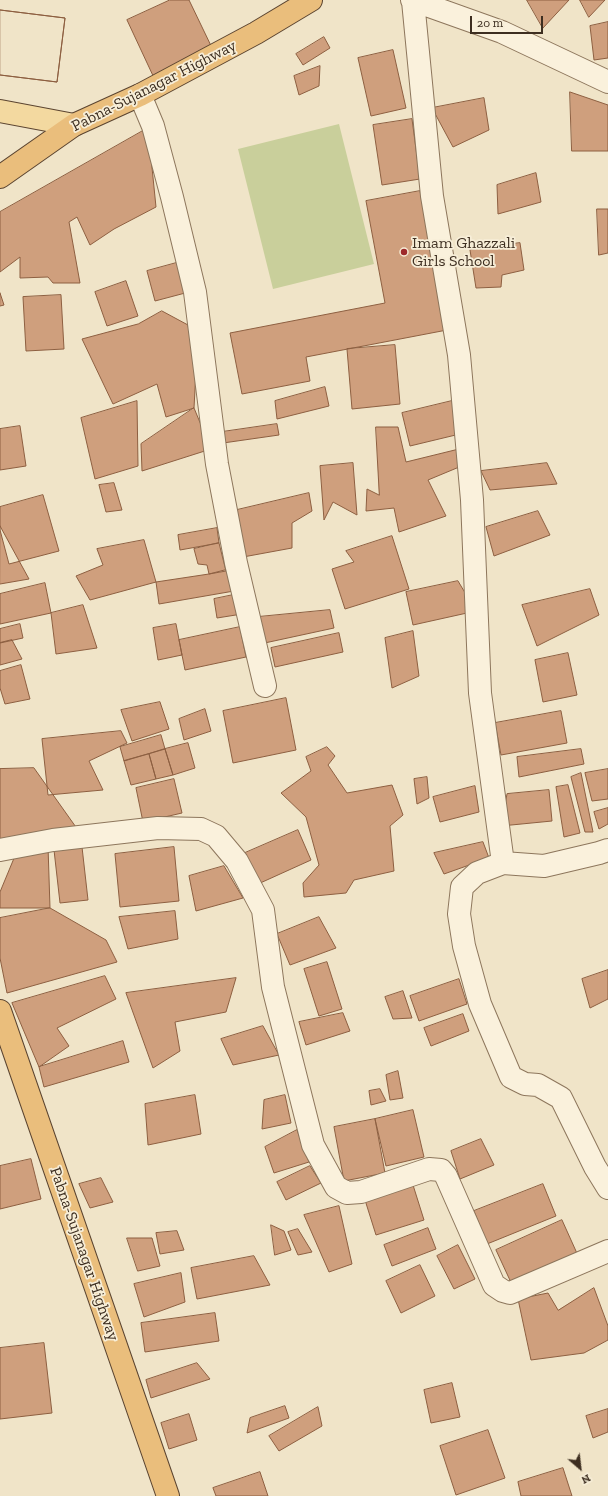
<!DOCTYPE html>
<html>
<head>
<meta charset="utf-8">
<style>
  body { margin:0 }
  #map { position:relative; width:608px; height:1496px; overflow:hidden; background:#f0e4c8; font-family:"Zilla Slab",serif }
  canvas { display:block }
  .north { position:absolute; left:560px; top:1448px; width:40px; height:40px; -webkit-text-stroke:3px #f7eed8; paint-order:stroke; rotate:152deg; font-size:11px; font-weight:700; line-height:16px; text-align:center; color:#3d2e20 }
  .north::after { content:''; display:block; margin:auto; width:14px; height:18px; background:#3d2e20; clip-path:polygon(50% 0,100% 100%,50% 72%,0 100%) }
  .scale { position:absolute; left:470px; top:16px; width:73px; height:18px; box-sizing:border-box; border:2px solid #3d2e20; border-top:0; padding-left:5px; font-size:12px; line-height:14px; white-space:nowrap; color:#3d2e20; -webkit-text-stroke:3px #f7eed8; paint-order:stroke }
</style>
</head>
<body>
<div id="map">
<canvas width="608" height="1496"></canvas>
<div class="north">N</div>
<div class="scale">20 m</div>
</div>
<script>
const c = document.querySelector('canvas').getContext('2d');
c.lineJoin = 'round';
function paint(path, color) { c.fillStyle = color; c.fill(path, 'evenodd'); }
function stroke(path, color, width, dash) { c.strokeStyle = color; c.lineWidth = width; c.lineCap = dash ? 'butt' : 'round'; c.setLineDash(dash || []); c.stroke(path); }
function drawText(font, color, halo, rows, align = 'center') {
  c.font = font + ' "Zilla Slab",serif'; c.lineWidth = 3.5; c.setLineDash([]); c.textBaseline = 'middle'; c.strokeStyle = halo; c.fillStyle = color; for (const [text, x, y, turn = 0] of rows) {
    c.save(); c.translate(x, y); c.rotate((+turn || 0) * Math.PI / 180); c.textAlign = isNaN(turn) ? turn : align; if (halo) c.strokeText(text, 0, 0); c.fillText(text, 0, 0); c.restore();
  }
}
paint(new Path2D(`
  M339 124 374 264 273 289 238 149Z`), '#c9cf9b');
const building = new Path2D(`
  M170 0H189L214 52 155 80 127 20Z
  M527 0H569L543 28Z
  M580 0H605L589 17Z
  M0 10 65 18 57 82 0 75Z
  M0 10 65 18 57 82 0 75Z
  M608 22V58L594 60 590 26Z
  M324 37 330 48 303 65 296 54Z
  M393 50 406 108 371 116 358 58Z
  M320 66 319 86 299 95 294 76Z
  M570 92 608 105V151H572Z
  M484 98 489 130 453 147 432 108Z
  M412 119 420 179 382 185 373 125Z
  M148 128 156 207 114 229 90 245 77 217 69 222 80 283H53L48 277 20 278V257L0 272V212Z
  M536 173 541 202 498 214 497 185Z
  M420 191 447 330 306 357 310 381 242 394 230 333 385 303 366 201Z
  M597 209H608V253L599 255Z
  M520 243 524 270 502 275 501 287 476 288 470 250Z
  M180 262 189 292 155 301 147 271Z
  M126 281 138 316 107 326 95 292Z
  M0 293 4 305 0 306Z
  M61 295 64 349 26 351 23 297Z
  M162 311 188 325 196 371 194 408 166 417 157 384 113 404 82 339 138 324Z
  M395 345 400 404 352 409 347 349Z
  M325 387 329 406 277 419 275 401Z
  M456 400 464 433 410 446 402 413Z
  M137 401 138 466 95 479 81 418Z
  M194 408 211 449 142 471 141 444Z
  M277 424 279 435 223 443 222 432Z
  M20 426 26 466 0 470V429Z
  M376 427H398L406 462 463 448 464 465 428 480 446 516 399 532 394 508 366 511 367 489 379 495Z
  M353 463 357 515 333 502 324 520 320 466Z
  M547 463 557 484 490 490 481 471Z
  M114 483 122 510 106 512 99 485Z
  M309 493 312 511 292 523V548L243 557 237 510Z
  M43 495 59 551 9 564 0 530V507Z
  M538 511 550 535 494 556 486 527Z
  M0 526 29 579 0 584Z
  M217 528 219 543 180 550 178 535Z
  M392 536 409 589 345 609 332 569 354 562 346 551Z
  M144 540 156 582 90 600 76 576 103 565 97 549Z
  M219 543 226 571 209 574 207 565 198 564 194 549Z
  M230 569 234 591 159 604 156 582 209 574Z
  M458 581 476 611 413 625 406 592Z
  M45 583 51 613 0 624V594Z
  M590 589 599 615 537 646 522 605Z
  M238 594 242 614 217 618 214 599Z
  M83 605 97 648 56 654 51 613Z
  M330 610 334 628 260 644 258 617Z
  M20 624 23 638 0 643V629Z
  M176 624 182 655 158 660 153 628Z
  M240 627 246 657 185 670 179 640Z
  M413 631 419 676 392 688 385 638Z
  M339 633 343 652 275 667 271 648Z
  M12 640 22 659 0 665V643Z
  M568 653 577 695 543 702 535 660Z
  M21 665 30 699 5 704 0 688V671Z
  M286 698 296 750 233 763 223 711Z
  M160 702 169 729 132 741 121 710Z
  M205 709 211 731 184 740 179 719Z
  M561 711 567 743 501 755 495 723Z
  M121 731 127 743 89 761 103 790 48 795 42 739Z
  M161 735 165 749 124 761 120 747Z
  M188 743 195 768 173 775 165 749Z
  M327 747 335 756 328 765 347 793 392 785 403 815 390 826 394 871 354 880 346 893 304 897 303 883 319 865 306 817 281 793 311 771 306 757Z
  M165 749 173 775 156 779 149 754Z
  M581 749 584 764 519 777 517 757Z
  M149 754 156 779 131 785 124 761Z
  M34 768 78 830 0 839V769Z
  M608 769V799L592 801 585 773Z
  M581 773 593 832H585L571 777Z
  M427 777 429 798 417 804 414 779Z
  M174 779 182 813 143 822 136 788Z
  M568 785 580 833 564 837 556 787Z
  M475 786 479 812 440 822 433 797Z
  M549 790 552 821 501 826 507 794Z
  M608 808V824L599 829 594 812Z
  M298 830 311 860 258 884 245 853Z
  M483 842 489 858 444 874 434 853Z
  M48 846 50 908H0V892L17 851Z
  M82 847 88 900 60 903 54 850Z
  M174 847 179 901 120 907 115 854Z
  M224 866 243 898 196 911 189 876Z
  M50 908 106 940 117 962 7 993 0 958V918Z
  M175 911 178 939 128 949 119 917Z
  M319 917 336 948 290 965 277 934Z
  M327 962 342 1009 319 1016 304 969Z
  M608 970V999L590 1008 582 979Z
  M105 976 116 999 57 1028 69 1046 39 1067 12 1003Z
  M236 978 226 1012 175 1022 180 1051 153 1068 126 993Z
  M459 979 467 1004 419 1021 410 996Z
  M403 991 412 1018 393 1019 385 997Z
  M343 1013 350 1031 306 1045 299 1022Z
  M463 1014 469 1031 431 1046 424 1028Z
  M263 1026 279 1055 233 1065 221 1039Z
  M123 1041 129 1062 44 1087 39 1067Z
  M398 1071 403 1098 390 1100 386 1075Z
  M380 1089 386 1101 371 1105 369 1091Z
  M195 1095 201 1134 148 1145 145 1104Z
  M285 1095 291 1123 262 1129 264 1100Z
  M413 1110 424 1157 386 1166 375 1119Z
  M375 1119 385 1173 344 1181 334 1127Z
  M297 1130 309 1162 274 1173 265 1147Z
  M481 1139 494 1165 460 1179 451 1151Z
  M31 1159 41 1199 0 1209V1166Z
  M310 1166 321 1183 286 1200 277 1182Z
  M101 1178 113 1202 90 1208 79 1184Z
  M543 1184 556 1216 487 1244 474 1211Z
  M413 1185 424 1220 376 1235 365 1200Z
  M339 1206 352 1264 329 1272 304 1215Z
  M562 1220 580 1260 514 1289 496 1250Z
  M271 1225 284 1231 291 1250 275 1255Z
  M428 1228 436 1249 392 1266 384 1245Z
  M298 1229 312 1252 298 1255 288 1232Z
  M177 1231 184 1250 160 1254 156 1233Z
  M127 1238H152L160 1266 138 1271Z
  M458 1245 475 1279 454 1289 437 1256Z
  M254 1256 270 1285 197 1299 191 1268Z
  M420 1265 435 1296 401 1313 386 1281Z
  M181 1273 185 1302 144 1317 134 1284Z
  M594 1288 608 1326V1340L584 1353 531 1360 518 1299 548 1293 558 1310Z
  M215 1313 219 1341 145 1352 141 1323Z
  M44 1343 52 1413 0 1419V1348Z
  M197 1363 210 1379 151 1398 146 1380Z
  M452 1383 460 1417 431 1423 424 1390Z
  M285 1406 289 1418 247 1433 250 1418Z
  M318 1407 322 1426 279 1451 269 1436Z
  M608 1409V1432L593 1438 586 1416Z
  M189 1414 197 1440 169 1449 161 1423Z
  M488 1430 505 1478 456 1495 440 1446Z
  M563 1468 572 1496H521L518 1482Z
  M260 1472 268 1496H216L213 1488Z`);
paint(building, '#cf9f7d');
stroke(building, '#8d5f41', 1);
const minor = new Path2D(`
  M412 0 502 32 608 82
  M413 1 432 196 459 355 472 500 480 693 503 863
  M140 95 153 126 172 197 195 292 217 464 236 563 265 686
  M0 850 53 840 158 828 201 829 216 836 237 861 263 910 273 987 313 1145 336 1187 347 1193 361 1192 429 1169 441 1170 446 1176 494 1285 503 1291 510 1293 608 1251
  M608 850 599 853 544 866 503 863 477 873 462 887 459 914 464 946 480 1004 511 1077 525 1084 538 1085 561 1098 595 1167 608 1188`);
const primary = new Path2D(`
  M0 111 74 125`);
const trunk = new Path2D(`
  M0 177 74 125 140 95 256 33 311 0
  M0 1011 168 1496`);
stroke(minor, '#8d765c', 24);
stroke(primary, '#5b4430', 24);
stroke(trunk, '#5b4430', 24);
stroke(minor, '#faf1dc', 22);
stroke(primary, '#f3d9a0', 22);
stroke(trunk, '#eabe7c', 22);
for (const [x, y, r, color] of [
  [404,252,4,"#9e2a2b"]
]) { const dot = new Path2D(); dot.arc(x, y, r, 0, 2 * Math.PI); c.fillStyle = color; c.fill(dot); stroke(dot, '#f7eed8', 1.5); }
drawText('16px', '#3d2e20', '#f7eed8', [
  ["Pabna-Sujanagar Highway",154,86,-27],
  ["Pabna-Sujanagar Highway",84,1254,71]
]);
drawText('16px', '#3d2e20', '#f7eed8', [
  ["Imam Ghazzali",412,243],
  ["Girls School",412,261]
], 'left');
</script>
</body>
</html>
